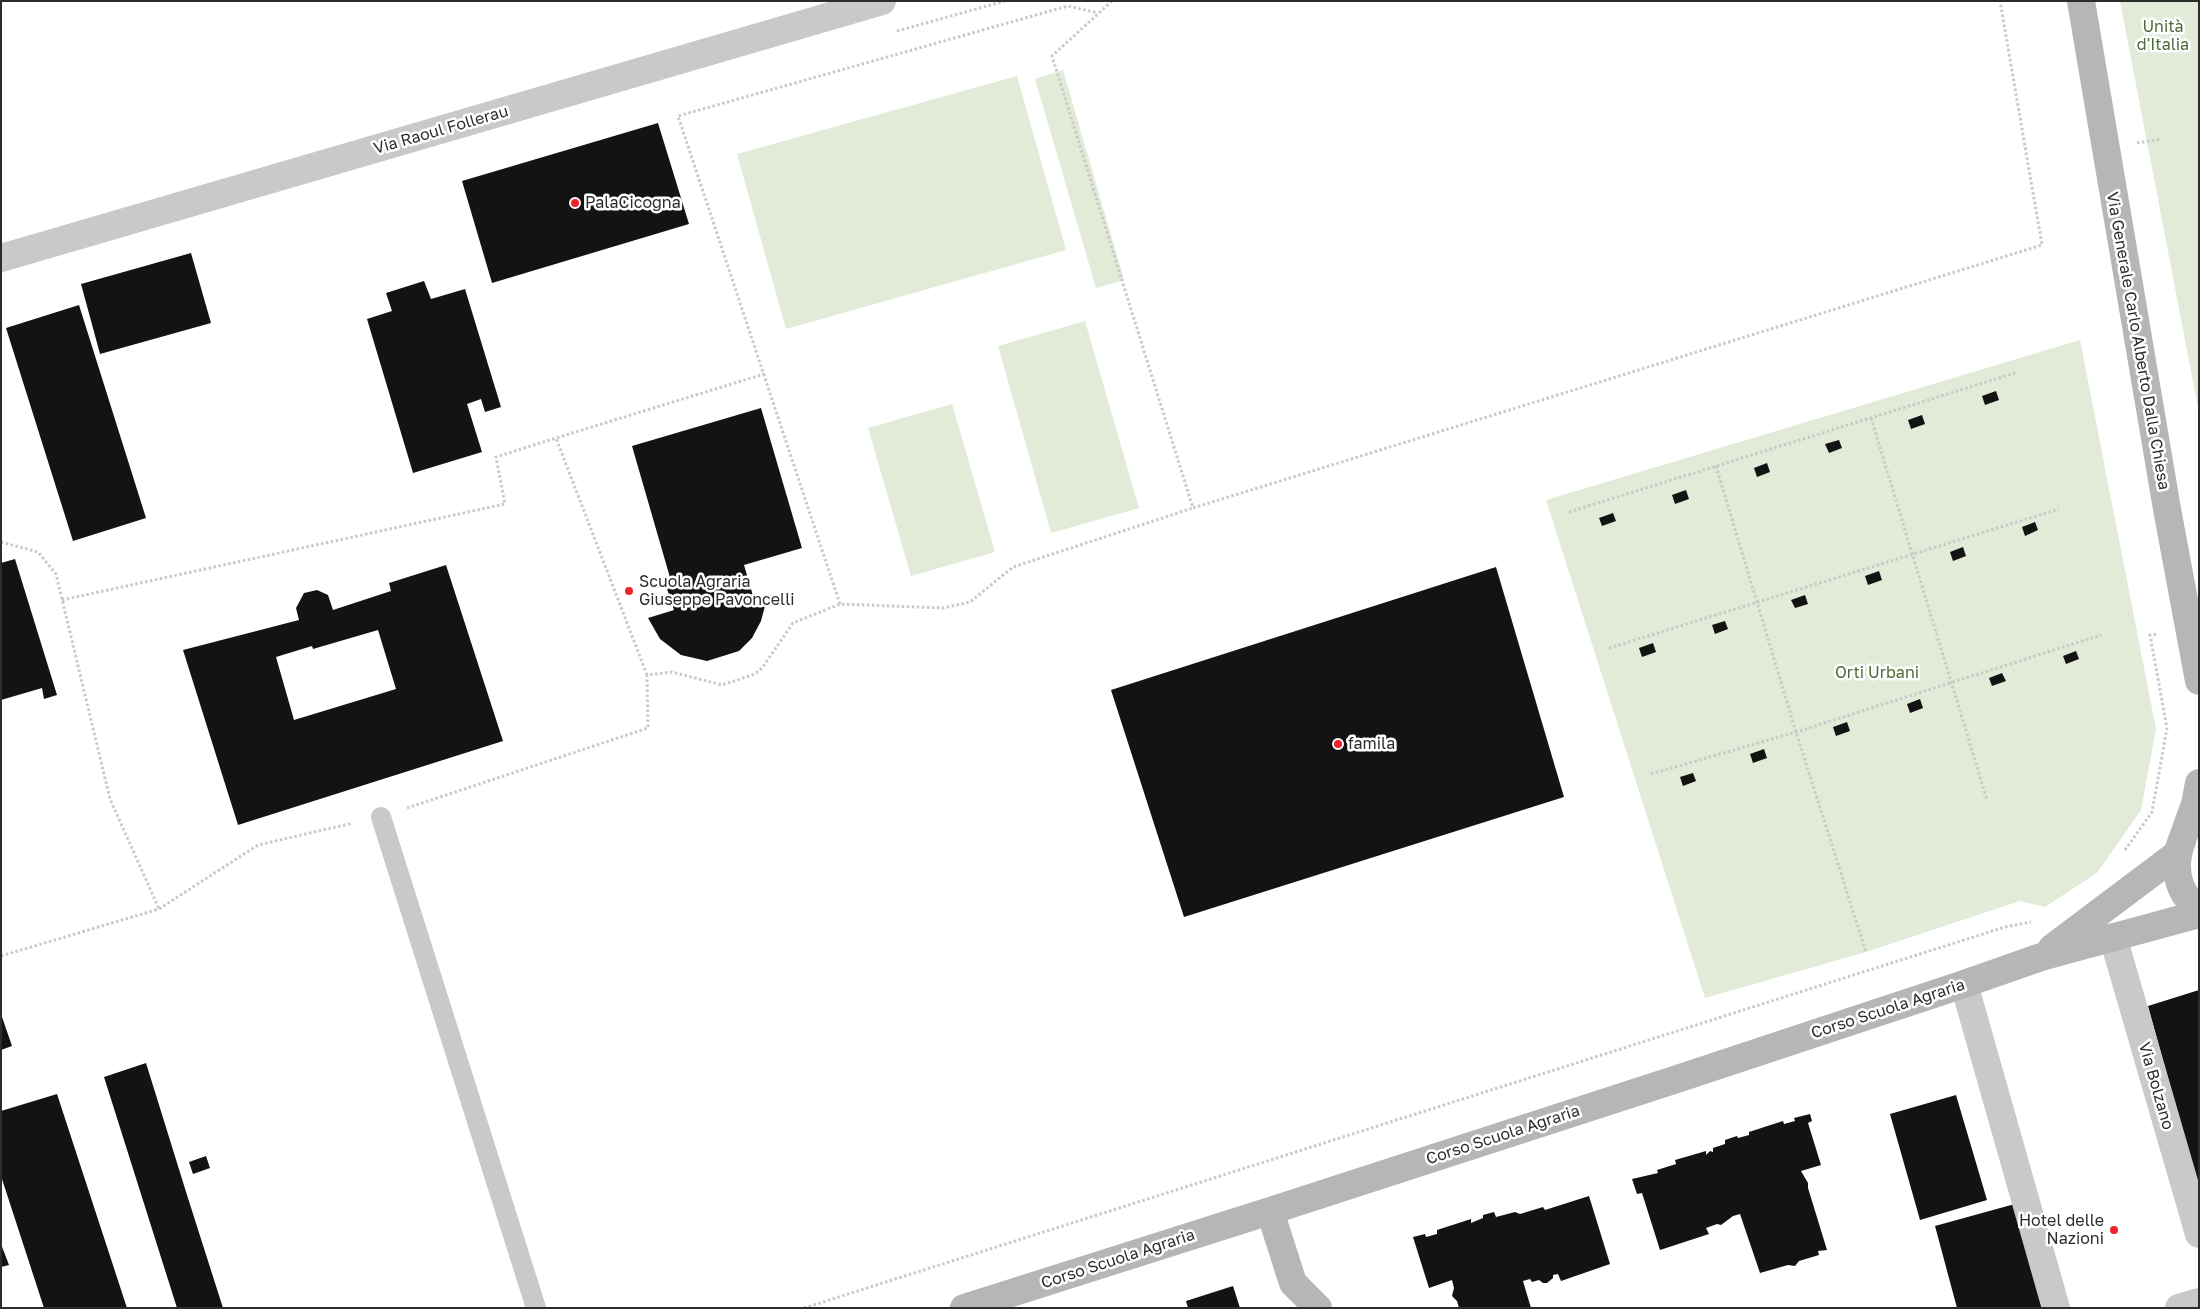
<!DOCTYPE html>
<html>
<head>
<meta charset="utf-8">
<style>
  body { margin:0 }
  #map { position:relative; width:2200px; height:1309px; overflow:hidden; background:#fff; font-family:"Golos Text",sans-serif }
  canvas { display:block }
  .frame { position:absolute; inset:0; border:2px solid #2c2c2c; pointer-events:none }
</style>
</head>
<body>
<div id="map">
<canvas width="2200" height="1309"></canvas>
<div class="frame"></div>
</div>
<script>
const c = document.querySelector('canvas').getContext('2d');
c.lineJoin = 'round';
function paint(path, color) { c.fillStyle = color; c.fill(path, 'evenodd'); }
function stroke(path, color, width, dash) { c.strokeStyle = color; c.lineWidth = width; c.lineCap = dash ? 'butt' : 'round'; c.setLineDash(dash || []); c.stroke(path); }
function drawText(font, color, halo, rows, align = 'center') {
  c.font = font + ' "Golos Text",sans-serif'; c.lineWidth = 5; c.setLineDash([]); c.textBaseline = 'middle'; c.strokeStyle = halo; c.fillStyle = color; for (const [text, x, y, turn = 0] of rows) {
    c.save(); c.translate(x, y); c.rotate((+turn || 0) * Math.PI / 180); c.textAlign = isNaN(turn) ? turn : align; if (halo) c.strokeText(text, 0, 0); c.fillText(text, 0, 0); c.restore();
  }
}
paint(new Path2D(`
  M2120 1H2199V413Z
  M1063 70 1124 280 1096 288 1035 79Z
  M1017 76 1066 250 786 329 737 154Z
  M1085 321 1139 508 1051 533 998 346Z
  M2080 340 2156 729 2141 810 2097 873 2045 907 2020 901 1866 952 1705 998 1546 500Z
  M952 404 995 552 911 576 868 428Z`), '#e1ebd8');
paint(new Path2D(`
  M658 123 689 224 492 283 462 181Z
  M191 253 211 323 100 354 81 284Z
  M424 281 431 299 465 289 501 407 485 412 481 399 467 404 482 452 413 473 367 319 392 311 386 293Z
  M79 305 146 518 73 541 6 328Z
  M1996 391 1999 400 1985 405 1982 396Z
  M761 408 802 548 744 565 756 606H765L761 621 752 638 739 651 707 661 681 655 660 639 648 618 674 610 665 583 671 581 632 446Z
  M1922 415 1925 424 1911 429 1908 420Z
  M1839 440 1842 448 1829 453 1825 444Z
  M1767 463 1770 472 1757 477 1754 468Z
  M1686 490 1689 499 1675 504 1672 495Z
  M1613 513 1616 521 1602 526 1599 518Z
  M2035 522 2038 530 2025 536 2022 527Z
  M1963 547 1966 556 1953 561 1950 552Z
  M15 559 57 695 44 699 42 688 1 700V563Z
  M446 565 503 741 238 825 183 650 299 620 296 608 304 593 317 590 328 595 333 610 391 591 389 583ZM378 630 396 689 294 720 276 657 312 646 313 649Z
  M1496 567 1564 797 1184 917 1111 690Z
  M1879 571 1882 580 1868 585 1865 576Z
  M1805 595 1808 604 1795 608 1791 600Z
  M1725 621 1728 629 1715 634 1712 625Z
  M1653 643 1656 652 1642 657 1639 648Z
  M2076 651 2079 659 2066 664 2063 656Z
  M2002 673 2006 681 1992 686 1989 678Z
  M1920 699 1923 708 1910 713 1907 704Z
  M1847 722 1850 731 1836 736 1833 727Z
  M1764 749 1767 758 1753 763 1750 754Z
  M1693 773 1696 781 1683 786 1680 777Z
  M2199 990V1187H2198L2148 1006Z
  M1 1014 12 1046 1 1050Z
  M146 1063 187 1195 223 1308H177L104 1077Z
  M57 1094 127 1308H44L1 1176V1111Z
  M1956 1095 1987 1200 1920 1220 1890 1114Z
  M1810 1114 1812 1121 1808 1123 1821 1165 1801 1171 1808 1183V1188L1827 1250 1818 1251 1819 1255 1799 1261 1795 1266 1788 1265 1760 1273 1740 1214 1733 1216 1721 1225 1717 1224 1706 1228 1709 1234 1660 1250 1642 1193 1637 1194 1632 1179 1658 1173 1657 1170 1676 1164 1675 1160 1706 1151V1155L1710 1151 1713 1152V1148L1725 1144V1140L1737 1136 1738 1138 1749 1135V1132L1783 1121 1784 1124 1795 1121 1794 1118Z
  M206 1156 210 1168 193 1174 189 1162Z
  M1589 1196 1610 1264 1561 1281 1558 1274 1553 1275V1278L1547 1283H1543L1539 1280 1532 1282 1530 1279 1523 1281 1531 1308H1459L1457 1301 1452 1296 1454 1288 1452 1280 1429 1288 1413 1237 1425 1234 1426 1237 1437 1234V1230L1471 1219V1223L1483 1218V1215L1494 1212 1496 1217 1515 1212 1520 1214 1543 1207 1545 1210Z
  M2022 1202 2050 1308H1957L1935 1226Z
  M1 1244 9 1265 1 1267Z
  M1233 1286 1240 1308H1188L1186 1301Z`), '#131313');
stroke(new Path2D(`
  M1112 1 1052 56 1193 508 2042 245 2000 1
  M897 31 1005 1
  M2137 143 2161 139
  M1871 418 1987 800
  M1716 466 1796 732 1866 952
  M1569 512 2018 372
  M1 542 38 552 56 574 110 799 159 909
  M62 600 505 504 496 457 556 438
  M840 604 678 116 1068 6 1098 13
  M1609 648 2059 509
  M647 675 556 438 764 374
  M1651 774 1796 732 2101 635
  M407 808 648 728 647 675 672 672 722 685 755 674 762 668 793 623 840 604 943 608 970 602 1013 567 1193 508
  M2125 850 2152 812 2167 728 2150 635 2157 634
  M1 956 159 909 258 845 353 823
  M804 1308 2005 927 2031 922`), '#c9c9c9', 3, [2.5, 2.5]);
stroke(new Path2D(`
  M381 817 536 1308`), '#c9c9c9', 20);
stroke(new Path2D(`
  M1 258 882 1
  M2113 937 2199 1234
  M1964 984 2056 1308
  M2179 1308 2199 1302`), '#c9c9c9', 28);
stroke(new Path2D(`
  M2081 1 2167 509 2199 681
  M2182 841C2172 867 2177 892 2199 910
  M2052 948 2177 854 2195 804 2199 783
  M1270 1211 1293 1283 1318 1308
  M964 1308 1270 1211 1674 1080 1964 984 2041 957 2199 914`), '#b6b6b6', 28);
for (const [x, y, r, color] of [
  [575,203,5,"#ef2227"],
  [629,591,5,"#ef2227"],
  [1338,744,5,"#ef2227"],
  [2114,1230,5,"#ef2227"]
]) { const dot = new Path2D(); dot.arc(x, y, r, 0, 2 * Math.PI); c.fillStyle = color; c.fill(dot); stroke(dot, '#fff', 2); }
drawText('16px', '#4c6937', '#fff', [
  ["Unità",2163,27],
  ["d'Italia",2163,45],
  ["Orti Urbani",1877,673]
]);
drawText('16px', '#2c2c2c', '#fff', [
  ["Via Raoul Follerau",441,130,-16],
  ["Via Generale Carlo Alberto Dalla Chiesa",2138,341,80],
  ["Corso Scuola Agraria",1888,1009,-18],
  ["Via Bolzano",2156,1086,74],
  ["Corso Scuola Agraria",1503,1135,-18],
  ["Corso Scuola Agraria",1118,1259,-18]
]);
drawText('16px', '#2c2c2c', '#fff', [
  ["PalaCicogna",585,203],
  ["Scuola Agraria",639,582],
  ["Giuseppe Pavoncelli",639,600],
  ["famila",1348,744],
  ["Hotel delle",2104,1221,"right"],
  ["Nazioni",2104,1239,"right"]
], 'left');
</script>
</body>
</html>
